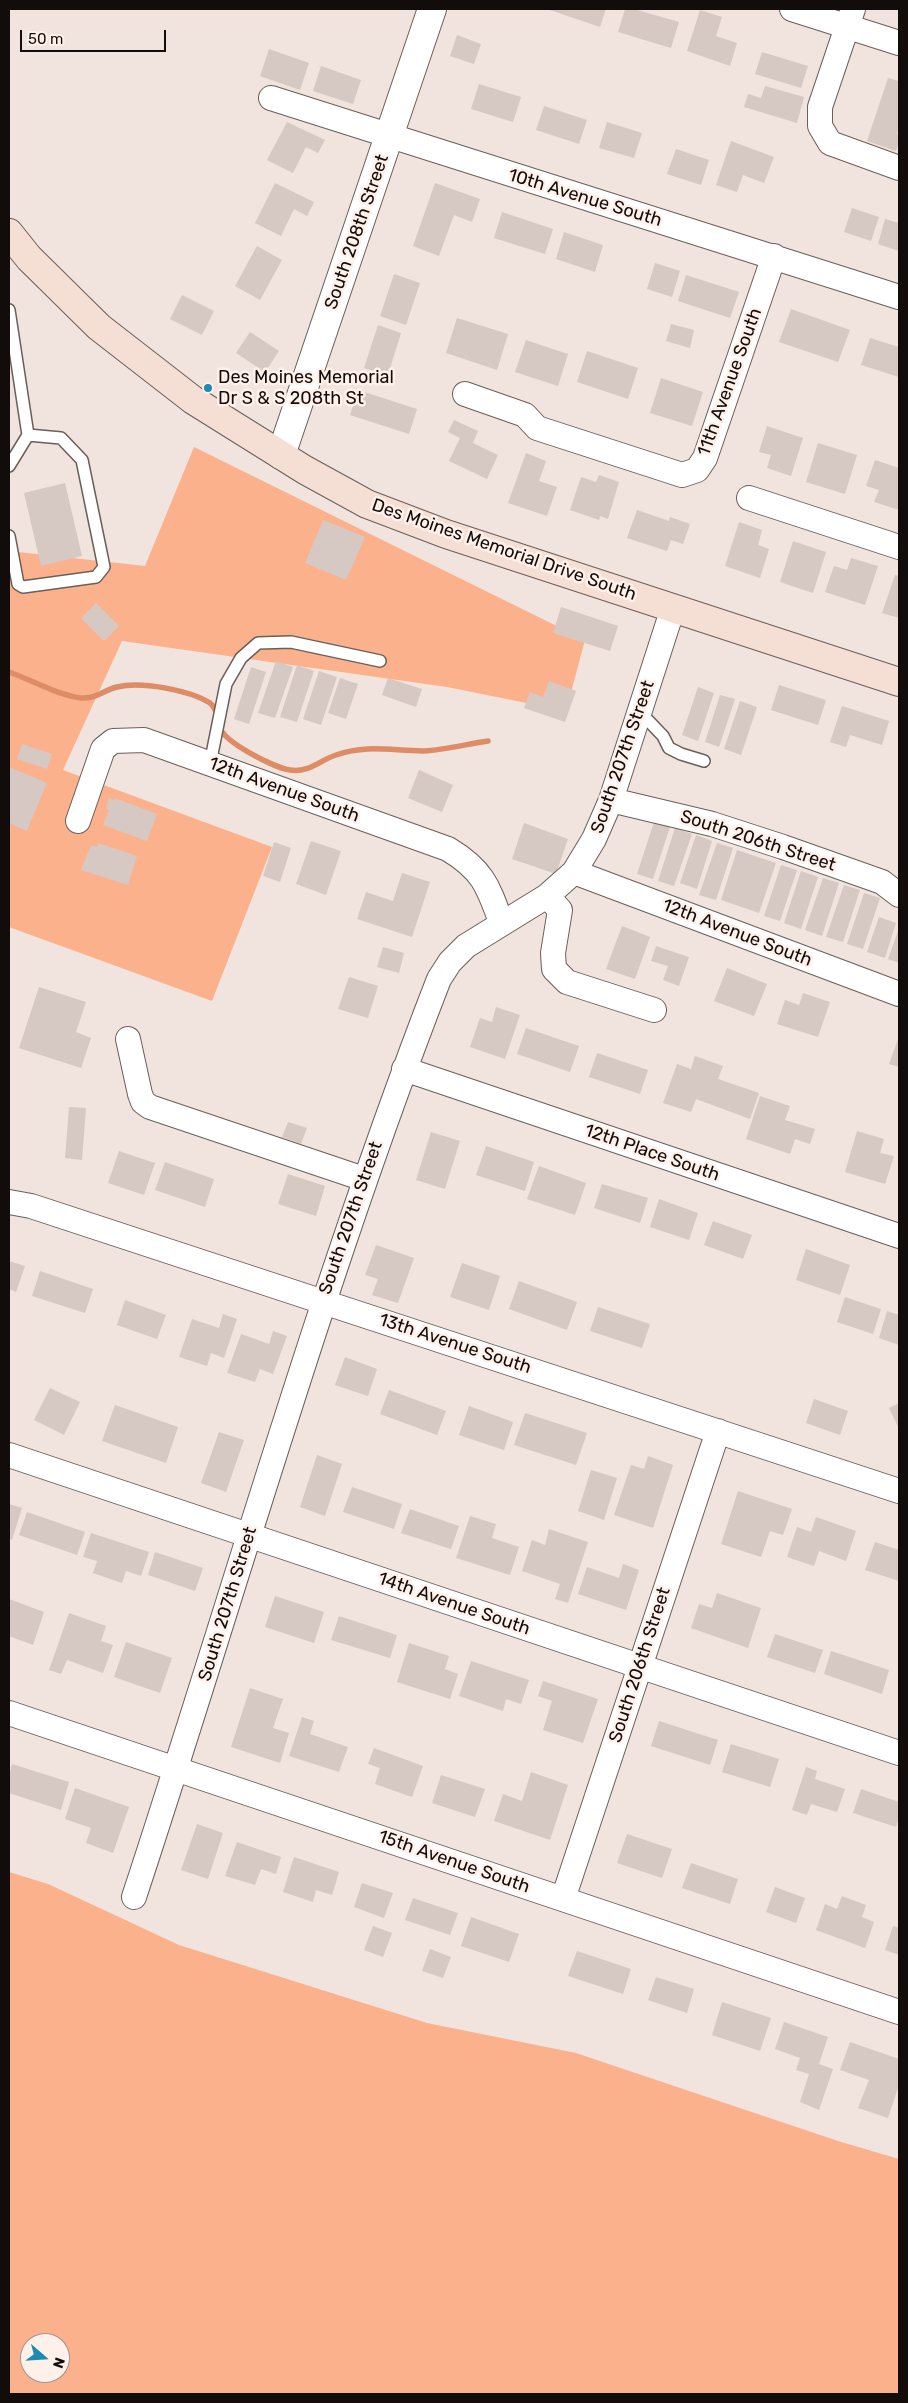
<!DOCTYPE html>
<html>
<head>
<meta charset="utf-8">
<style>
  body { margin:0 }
  #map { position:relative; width:908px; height:2403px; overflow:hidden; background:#f1e3dd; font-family:Rubik,sans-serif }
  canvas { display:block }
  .frame { position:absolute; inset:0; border:10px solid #120d0b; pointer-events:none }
  .north { position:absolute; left:20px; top:2333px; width:50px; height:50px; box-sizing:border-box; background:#fff1ea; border:1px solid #a09691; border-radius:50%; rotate:109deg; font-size:14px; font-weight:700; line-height:20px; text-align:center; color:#120d0b }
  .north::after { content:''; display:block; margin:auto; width:18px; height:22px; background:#1c8cb1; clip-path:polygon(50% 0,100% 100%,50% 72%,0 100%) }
  .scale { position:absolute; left:20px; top:30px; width:146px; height:22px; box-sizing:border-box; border:2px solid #120d0b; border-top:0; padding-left:6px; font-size:15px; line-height:18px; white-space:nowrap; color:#120d0b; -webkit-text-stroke:4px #fff1ea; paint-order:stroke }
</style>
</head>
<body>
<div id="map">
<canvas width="908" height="2403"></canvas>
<div class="frame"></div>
<div class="north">N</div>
<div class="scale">50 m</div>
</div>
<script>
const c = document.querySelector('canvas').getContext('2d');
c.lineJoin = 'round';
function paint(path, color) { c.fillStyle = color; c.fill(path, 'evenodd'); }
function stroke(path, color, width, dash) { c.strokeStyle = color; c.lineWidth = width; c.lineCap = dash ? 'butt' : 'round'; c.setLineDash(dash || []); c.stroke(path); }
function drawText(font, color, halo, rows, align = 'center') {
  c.font = font + ' Rubik,sans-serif'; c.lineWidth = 5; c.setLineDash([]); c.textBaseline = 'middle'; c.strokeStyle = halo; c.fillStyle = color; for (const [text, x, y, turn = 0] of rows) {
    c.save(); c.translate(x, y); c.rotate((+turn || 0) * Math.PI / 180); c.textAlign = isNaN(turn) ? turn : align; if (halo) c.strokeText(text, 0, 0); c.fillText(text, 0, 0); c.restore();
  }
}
paint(new Path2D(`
  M194 447 585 640 566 711 447 687 122 641 63 770 272 847 212 1001 9 927V551L145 566Z
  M9 1872 48 1884 179 1945 427 2023 576 2053 838 2141 899 2159V2394H9ZM30 2343H60V2373H30Z`), '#fcb18d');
stroke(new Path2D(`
  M9 672C32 680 57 695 81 698 96 699 104 690 117 687 141 681 189 690 210 703 214 706 216 711 218 716
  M220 727C223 742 275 768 290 770 309 773 320 760 336 755 368 744 392 751 424 751 445 750 467 744 488 741`), '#dd8c65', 5.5);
paint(new Path2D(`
  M547 9H606L600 27Z
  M625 9H634L679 22 671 48 618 32Z
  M700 10 722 17 716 36 737 43 730 66 687 51Z
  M457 35 481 44 474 64 450 56Z
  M269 49 309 63 300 90 260 76Z
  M762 52 808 66 801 88 755 74Z
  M321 66 361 80 353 104 313 91Z
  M888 78 899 81V126L897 134 899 135V141L896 151 867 141Z
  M479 84 521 97 513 122 471 109Z
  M765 86 804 97 797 123 744 107 748 94 761 98Z
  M544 106 587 120 579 144 536 130Z
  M287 122 325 140 318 153 306 147 293 173 267 160Z
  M607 122 642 133 634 158 599 148Z
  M731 141 774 157 764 183 743 175 737 192 716 185Z
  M676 149 709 160 701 185 667 174Z
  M275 183 314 202 307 216 294 209 281 236 255 223Z
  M435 183 480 199 472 222 454 215 439 256 413 246Z
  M852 208 879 217 871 241 844 232Z
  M502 212 553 229 545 254 494 238Z
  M885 219 899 223V251L878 244Z
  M564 232 603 245 595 272 556 259Z
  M257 246 282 260 260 300 235 286Z
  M655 263 680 271 672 297 647 289Z
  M394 274 420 283 406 325 380 316Z
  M686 275 739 292 730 318 678 301Z
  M182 295 214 311 202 335 170 319Z
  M791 309 850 330 838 362 779 342Z
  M457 318 508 334 497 370 446 353Z
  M671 324 694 330 690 348 666 341Z
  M378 325 401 333 388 375 364 368Z
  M250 332 279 351 265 372 236 353Z
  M870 338 899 347V377L861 365Z
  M526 340 568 354 558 386 515 372Z
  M587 351 638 368 628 399 577 382Z
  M661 378 703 392 692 426 650 413Z
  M358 390 417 409 409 434 350 415Z
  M454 420 478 431 473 443 498 455 487 479 449 461 460 438 448 432Z
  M767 426 803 438 791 476 767 468 771 455 759 452Z
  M818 443 857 455 845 494 806 482Z
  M526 453 546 461 539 481 557 487 547 516 508 503Z
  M875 460 899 468V510L874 502 879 490 866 486Z
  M599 475 619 482 608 519 600 516 599 520 570 510 581 477 596 482Z
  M65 483 82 556 41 566 24 493Z
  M637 510 669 521 670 517 690 524 683 544 671 540 667 551 627 538Z
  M323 520 365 537 346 580 305 563Z
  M739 522 762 530 758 545 769 549 760 578 725 566Z
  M793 541 826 552 813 593 780 582Z
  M851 558 878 566 865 605 825 592 834 566 847 570Z
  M895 575 899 576V618L882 613Z
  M96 603 119 626 104 641 81 618Z
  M561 607 618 626 610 651 553 633Z
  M276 661 293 667 275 718 258 713Z
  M297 665 314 671 297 722 280 717Z
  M251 667 266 672 249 724 234 719Z
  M319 671 337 677 321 725 303 719Z
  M340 678 358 684 346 719 328 713Z
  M388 678 422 689 416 707 382 695Z
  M549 681 576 691 565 722 524 708 530 692 543 697Z
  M779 685 826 700 818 725 771 710Z
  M698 687 714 693 698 741 682 735Z
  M720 695 735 699 719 747 705 742Z
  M740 701 757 707 741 755 724 749Z
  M842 706 889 721 882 745 850 735 846 747 830 742Z
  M22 744 52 754 47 769 17 759Z
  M9 767 47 783 27 831 9 823Z
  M419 770 453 785 442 812 408 798Z
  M109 798 114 800 115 798 157 814 147 841 103 825 109 810 106 809Z
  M654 822 670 827 653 879 637 874Z
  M524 823 568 839 556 874 512 859Z
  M675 828 692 834 674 886 658 881Z
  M696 835 712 841 697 889 680 883Z
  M311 841 341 851 326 895 296 884Z
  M274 842 291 848 280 882 263 876Z
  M98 843 137 856 128 885 81 870 91 845 97 847Z
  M717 843 733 848 716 900 699 895Z
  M737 850 776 863 759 913 721 900Z
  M781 865 797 870 780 921 764 916Z
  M801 871 818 877 801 929 784 923Z
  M402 873 430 882 412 937 357 919 366 892 393 901Z
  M823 878 839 883 822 936 805 930Z
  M844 885 860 890 843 942 826 937Z
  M864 893 880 898 863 949 847 944Z
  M879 917 896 923 885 958 867 952Z
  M622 926 650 937 635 979 606 969Z
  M899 928V963L888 959Z
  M656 946 689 957 679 986 663 980 668 966 651 961Z
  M383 947 404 953 399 973 377 967Z
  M727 968 767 984 754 1016 714 1001Z
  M349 977 378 986 368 1018 338 1009Z
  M39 987 86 1002 76 1032 91 1038 81 1068 19 1048Z
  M803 993 830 1002 818 1037 777 1024 785 1000 799 1005Z
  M496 1007 520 1015 505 1059 470 1047 480 1018 492 1022Z
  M526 1028 579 1046 570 1072 517 1054Z
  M899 1036V1067L889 1064Z
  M597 1053 648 1070 640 1094 589 1077Z
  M695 1056 723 1066 718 1079 759 1093 750 1119 696 1099 691 1112 663 1103 677 1064 691 1069Z
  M760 1096 790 1106 785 1120 815 1129 810 1144 795 1139 790 1154 746 1139Z
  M69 1107 86 1108 82 1160 65 1158Z
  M288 1122 307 1128 301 1144 282 1137Z
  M857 1131 884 1139 880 1153 894 1156 885 1184 845 1172Z
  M431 1132 460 1141 445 1189 416 1180Z
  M486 1146 534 1162 525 1191 476 1175Z
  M119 1151 155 1163 144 1195 108 1183Z
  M165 1162 214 1179 205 1207 155 1190Z
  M539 1166 586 1183 575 1215 527 1199Z
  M288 1174 325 1186 316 1216 278 1204Z
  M602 1184 648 1198 640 1223 594 1208Z
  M659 1199 698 1213 689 1240 650 1227Z
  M713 1221 752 1235 743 1259 704 1245Z
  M376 1245 414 1258 398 1303 372 1295 378 1279 365 1275Z
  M806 1249 850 1265 840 1295 796 1280Z
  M9 1261 25 1266 16 1292 9 1289Z
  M462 1263 500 1276 489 1310 450 1297Z
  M40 1271 93 1289 85 1313 32 1296Z
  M519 1281 577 1302 567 1330 509 1309Z
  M845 1297 881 1309 873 1334 837 1322Z
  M125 1300 166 1315 157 1339 117 1325Z
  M598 1307 650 1324 642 1348 590 1331Z
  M887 1311 899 1315V1345L879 1338Z
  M223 1314 237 1319 224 1358 211 1353 207 1366 179 1357 192 1319 219 1328Z
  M273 1331 287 1336 273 1374 260 1369 255 1382 227 1373 241 1334 269 1344Z
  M345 1357 377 1369 368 1396 335 1385Z
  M50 1388 80 1402 64 1435 34 1420Z
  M389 1390 446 1411 437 1435 380 1414Z
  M814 1399 848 1411 840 1435 806 1423Z
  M899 1403V1429L889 1408Z
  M115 1405 178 1427 166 1463 102 1441Z
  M469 1406 513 1422 504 1450 459 1435Z
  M525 1413 587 1433 576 1465 514 1445Z
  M219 1432 244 1440 226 1492 201 1483Z
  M317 1455 342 1464 325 1516 300 1507Z
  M648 1456 673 1465 653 1528 614 1515 631 1465 644 1469Z
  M591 1470 617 1478 604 1520 578 1511Z
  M352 1487 402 1504 394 1529 343 1512Z
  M738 1491 792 1509 783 1535 770 1531 761 1557 721 1544Z
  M9 1504 22 1508 12 1540 9 1538Z
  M410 1509 459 1526 451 1549 401 1533Z
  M27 1512 85 1532 77 1555 19 1535Z
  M470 1516 496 1524 492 1538 519 1547 510 1575 456 1558Z
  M816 1517 856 1531 846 1561 819 1551 814 1566 787 1557 797 1527 811 1532Z
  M549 1529 588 1542 568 1603 555 1599 560 1584 522 1571 532 1540 545 1545Z
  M91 1533 149 1552 141 1576 126 1571 122 1583 93 1573 97 1561 83 1557Z
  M875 1542 899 1550V1581L865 1570Z
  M155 1552 203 1568 195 1591 148 1575Z
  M623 1564 639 1570 626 1610 578 1594 587 1567 619 1578Z
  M717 1593 761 1608 748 1648 691 1628 699 1604 712 1608Z
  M275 1596 324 1612 314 1643 265 1627Z
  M9 1599 44 1612 33 1645 9 1636Z
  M69 1613 106 1626 101 1641 113 1645 103 1673 67 1660 61 1674 49 1670Z
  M339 1616 397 1635 390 1658 331 1640Z
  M775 1634 823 1650 815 1673 767 1657Z
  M126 1642 172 1658 160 1693 114 1677Z
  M409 1643 449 1656 445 1669 458 1674 450 1699 397 1682Z
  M831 1651 889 1670 882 1694 824 1674Z
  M471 1661 529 1680 521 1704 506 1699 503 1711 459 1696Z
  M543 1681 598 1699 583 1743 543 1730 552 1701 538 1696Z
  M250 1688 283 1699 273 1728 289 1733 280 1763 231 1747Z
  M302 1717 314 1721 310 1734 348 1747 339 1772 289 1756Z
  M659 1721 718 1740 710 1765 651 1746Z
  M731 1744 779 1759 770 1787 722 1772Z
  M374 1748 423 1766 412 1797 375 1784 380 1768 368 1764Z
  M12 1764 69 1782 61 1810 9 1793V1776Z
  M806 1767 817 1771 815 1779 845 1789 837 1812 811 1804 807 1815 792 1810Z
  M531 1772 568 1785 550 1840 494 1821 503 1794 522 1801Z
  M441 1775 485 1789 475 1817 432 1803Z
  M75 1788 129 1807 113 1853 86 1843 91 1828 65 1819Z
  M861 1789 899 1802V1818L896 1827 853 1813Z
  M197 1824 223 1833 208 1879 181 1870Z
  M627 1834 672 1849 662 1878 617 1863Z
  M237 1842 281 1857 276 1874 261 1869 255 1885 225 1876Z
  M294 1857 339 1872 332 1895 316 1890 313 1902 283 1892Z
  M691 1863 738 1879 730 1904 682 1888Z
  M362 1883 393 1893 384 1918 354 1907Z
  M775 1887 805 1898 796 1923 766 1912Z
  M842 1896 866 1905 862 1917 874 1922 865 1948 816 1930 825 1904 837 1909Z
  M413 1898 458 1913 450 1935 405 1920Z
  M471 1917 519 1934 509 1962 461 1946Z
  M373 1926 392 1933 383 1957 364 1950Z
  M893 1926 899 1928V1955L885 1950Z
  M430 1949 451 1957 443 1978 422 1971Z
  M577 1951 631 1969 623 1994 568 1976Z
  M656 1977 694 1989 687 2013 648 2000Z
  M722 2002 771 2018 760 2051 712 2035Z
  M784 2022 828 2037 819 2064 833 2069 819 2110 800 2102 809 2074 796 2070 800 2058 775 2049Z
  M850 2042 899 2059V2085L888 2118 858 2108 869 2080 840 2070Z`), '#d6c8c2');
const service = new Path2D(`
  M9 310 28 435 9 466
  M9 536 18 584 23 587 96 577 104 567 82 460 61 438 28 435
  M640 712 663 736 669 748 681 754 704 761
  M210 764 226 684 241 658 258 643 291 642 380 661`);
const minor = new Path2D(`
  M792 9 899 43
  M853 9 820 107V126L830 143 899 168
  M271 98 899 297
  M465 394 525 415 537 428 682 475 697 470 705 458 774 256
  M749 498 899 547
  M611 800 712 824 783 847 882 882 899 895
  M78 821 103 749 113 741 144 740 448 849C483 870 488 886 501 922
  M574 872 899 994
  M547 896 560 910 553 953 554 969 567 982 654 1010
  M128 1039 140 1094 143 1102 150 1107 364 1179
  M404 1069 899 1236
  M9 1202 31 1206 899 1491
  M9 1455 899 1753
  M9 1713 899 2012
  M134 1897C235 1591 322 1280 439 979L450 962 466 946 547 896 574 872 594 839 611 800 673 608
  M563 1899 718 1431`);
const tertiary = new Path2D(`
  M281 455 432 9`);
const secondary = new Path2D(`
  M9 233 29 258 99 327 193 400 305 470 367 504 446 534 899 682`);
stroke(service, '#6a5f59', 14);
stroke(minor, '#6a5f59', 26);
stroke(tertiary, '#6a5f59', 30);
stroke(secondary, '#6a5f59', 30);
stroke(service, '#fff', 11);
stroke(minor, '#fff', 24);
stroke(tertiary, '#fff', 28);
stroke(secondary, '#f5ded3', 28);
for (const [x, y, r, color] of [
  [208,388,5,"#1c8cb1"]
]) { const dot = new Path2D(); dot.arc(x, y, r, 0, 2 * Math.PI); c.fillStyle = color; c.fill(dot); stroke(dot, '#fff1ea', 2); }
drawText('18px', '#120d0b', '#fff1ea', [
  ["10th Avenue South",585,198,17],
  ["South 208th Street",357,232,-71],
  ["11th Avenue South",730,382,-70],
  ["Des Moines Memorial Drive South",504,550,19],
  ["South 207th Street",623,757,-71],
  ["12th Avenue South",284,790,20],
  ["South 206th Street",758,841,18],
  ["12th Avenue South",737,933,21],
  ["12th Place South",652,1153,19],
  ["South 207th Street",351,1218,-71],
  ["13th Avenue South",455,1344,18],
  ["South 207th Street",228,1604,-73],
  ["14th Avenue South",454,1604,19],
  ["South 206th Street",640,1665,-72],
  ["15th Avenue South",454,1862,19]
]);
drawText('18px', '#120d0b', '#fff1ea', [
  ["Des Moines Memorial",218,378],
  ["Dr S & S 208th St",218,399]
], 'left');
</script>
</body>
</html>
